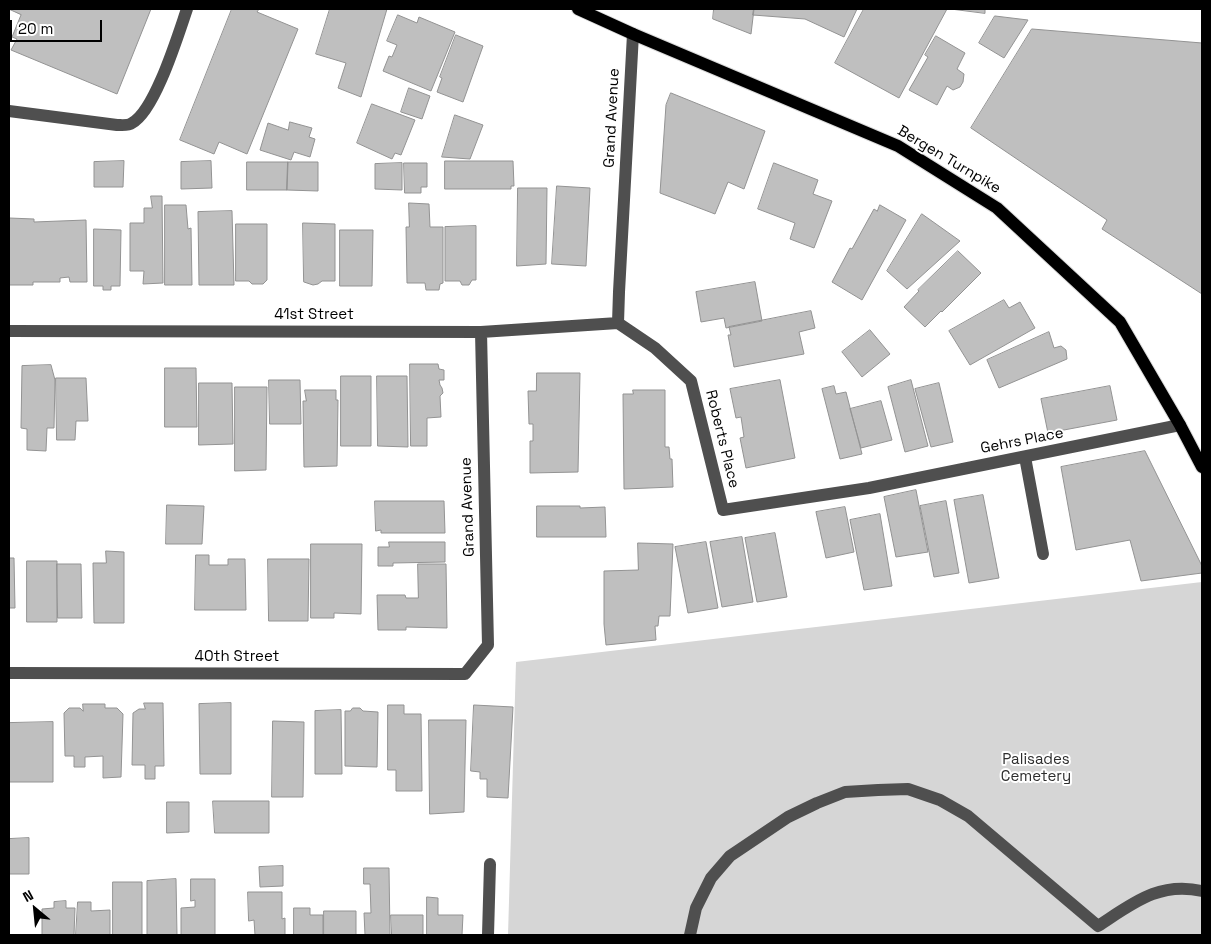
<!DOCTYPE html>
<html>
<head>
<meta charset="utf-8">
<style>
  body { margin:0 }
  #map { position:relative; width:1211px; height:944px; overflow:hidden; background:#fff; font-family:"Space Grotesk",sans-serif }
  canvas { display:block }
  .frame { position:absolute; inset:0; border:10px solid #000; pointer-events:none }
  .north { position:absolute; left:10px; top:884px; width:50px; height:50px; -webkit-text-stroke:4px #fff; paint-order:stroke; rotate:332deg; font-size:14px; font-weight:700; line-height:20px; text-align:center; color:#000 }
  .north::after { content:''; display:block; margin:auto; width:18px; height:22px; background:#000; clip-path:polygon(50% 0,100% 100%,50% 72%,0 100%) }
  .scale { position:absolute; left:10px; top:20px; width:92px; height:22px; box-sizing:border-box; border:2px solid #000; border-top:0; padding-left:6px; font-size:15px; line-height:18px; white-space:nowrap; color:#000; -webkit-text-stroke:4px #fff; paint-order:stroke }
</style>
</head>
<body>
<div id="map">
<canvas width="1211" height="944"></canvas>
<div class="frame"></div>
<div class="north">N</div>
<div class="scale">20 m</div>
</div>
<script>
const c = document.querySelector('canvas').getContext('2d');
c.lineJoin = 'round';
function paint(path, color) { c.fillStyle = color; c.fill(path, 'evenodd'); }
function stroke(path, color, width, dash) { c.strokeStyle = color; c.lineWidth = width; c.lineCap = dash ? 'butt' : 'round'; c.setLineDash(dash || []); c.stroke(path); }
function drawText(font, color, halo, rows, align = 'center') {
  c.font = font + ' "Space Grotesk",sans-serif'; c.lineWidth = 4; c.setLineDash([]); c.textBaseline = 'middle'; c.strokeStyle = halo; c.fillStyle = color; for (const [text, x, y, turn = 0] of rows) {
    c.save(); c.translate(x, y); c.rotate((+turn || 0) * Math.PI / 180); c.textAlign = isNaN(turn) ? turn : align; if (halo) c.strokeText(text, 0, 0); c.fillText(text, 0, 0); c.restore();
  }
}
paint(new Path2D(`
  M1202 582V935H508L516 662Z`), '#d6d6d6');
const building = new Path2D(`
  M9 9H151L117 94 11 50 17 39 12 37 21 15Z
  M232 9H259L257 12 298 29 247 154 219 142 214 154 180 140Z
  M330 9H387L361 97 338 88 346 63 316 54Z
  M714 9H754L751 34 713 19Z
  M754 9H857L844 37 805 19 753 15Z
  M864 9H947L899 98 835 63Z
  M951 9H985V13Z
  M398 15 417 23 419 17 455 32 431 91 383 71 389 56 392 57 397 45 387 41Z
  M995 16 1028 20 1004 58 979 43Z
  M1032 29 1202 43V294L1102 229 1107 220 971 128Z
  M456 35 483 46 463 102 437 92 442 78 440 77Z
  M936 36 965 53 957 69 964 74 963 82 960 87 953 90 947 86 937 105 909 90 928 57 925 55Z
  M409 88 430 96 422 119 401 112Z
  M671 93 765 131 744 189 728 182 715 214 660 193 666 105Z
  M372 104 415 120 401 155 395 153 392 159 357 143Z
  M455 115 483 125 470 159 442 157Z
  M290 122 312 128 309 137 315 139 310 157 294 152 291 160 260 150 268 123 288 130Z
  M124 161 123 187H94V162Z
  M211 161 212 188 181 189V162Z
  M445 161H513L514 186H511V189H445Z
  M247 162H288L287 190H247Z
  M288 162H318V191L287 190Z
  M402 163V190L375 189V164Z
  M404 163H427V187H421V193H405Z
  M774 163 818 180 813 194 832 201 814 248 790 239 795 223 758 209Z
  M557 186 590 188 586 266 552 264Z
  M518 188H547L546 264 517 266Z
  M151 196H162L163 283 143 284 144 271H130V223H144V208H152Z
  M409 203 429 204 430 227H443V283L440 284 439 290H426L425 283H407L406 227H409Z
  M165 205H186L188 229 191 228 192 285H165Z
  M880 205 906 220 862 300 832 282 850 248 852 249 874 209 877 211Z
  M232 211 234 285H199L198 212Z
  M922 214 960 241 907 289 887 271Z
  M9 218 34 219V222L86 220 87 282H70L69 277 60 278V282H33V285H9Z
  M303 223 335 224V281H322L318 284 313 285 304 282Z
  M236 224H267V280L263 284H252L249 281H236Z
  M476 226V280H472L469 285H462L460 281H445V227Z
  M94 229 121 230 120 286H111V290H103V286H94Z
  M340 230H373L372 286H340Z
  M958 251 981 273 942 312 941 311 925 327 904 307 919 291 918 290Z
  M755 282 762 321 726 328 724 318 701 322 696 292Z
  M1004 300 1009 308 1020 302 1035 328 970 365 949 331Z
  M811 311 815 328 799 332 804 354 734 367 728 335H731L729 327Z
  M870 330 890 354 862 377 842 352Z
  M1049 332 1054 348 1061 346 1066 350 1067 359 999 388 987 360Z
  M410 364H438L439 369 444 370V380H439L440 385 442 388 443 393 440 396 441 417 427 418V446H411Z
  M51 365 55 380 54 428H47L46 451 27 450V429L21 428 22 366Z
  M165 368H196L197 427H165Z
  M537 373H580L578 472 530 473V441H533V424H529L528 391H536Z
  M341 376H371V446H341Z
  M377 376H407L408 447 378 446Z
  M56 378H86L88 421H76L75 440H57Z
  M269 380H300L301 424H270Z
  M780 380 795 458 746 468 740 438 744 437 741 417 736 418 730 389Z
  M911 380 928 446 905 452 888 387Z
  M199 383H232L233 444 199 445Z
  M939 383 953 442 931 447 915 389Z
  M834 386 836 394 846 392 862 454 840 459 822 389Z
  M1110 386 1117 420 1048 433 1041 399Z
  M235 387H267L266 470 235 471Z
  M305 390H336V400H338L337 466 304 467 303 401H306Z
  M633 390H665V447H669L670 459H672L673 487 624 489 623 394H633Z
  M881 401 892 440 861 448 850 409Z
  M1145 451 1202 566V573L1141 581 1130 540 1076 550 1061 467Z
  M916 490 928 552 896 557 884 497Z
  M983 495 999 578 969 583 954 500Z
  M375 501H444L445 533H381V530L376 531Z
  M946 501 959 573 934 577 920 506Z
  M167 505 204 506 202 544H166Z
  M537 506H580V508L605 507 606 537H537Z
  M845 507 854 552 826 558 816 512Z
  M880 514 892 586 864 590 850 520Z
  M775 533 787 597 757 602 745 538Z
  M742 537 753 602 722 607 710 542Z
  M389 542H445V562L393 563V566H378V547H389Z
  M706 542 718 608 688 613 675 547Z
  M638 543 673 544 670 616H659L658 626H655L656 640 606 645 604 624V571L638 570Z
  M311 544H362L361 614 334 613V618H311Z
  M106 551 124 552V623H94L93 563H106Z
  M196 555H209V565H228V559H245L246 610H195Z
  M9 558H14L15 608H9Z
  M268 559H309L308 621H269Z
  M27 561H57V622H27Z
  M57 564H81L82 618H58Z
  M418 564H446L447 628 406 627V630H378L377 595H405L406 598H418Z
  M144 703H163L164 766H155V779H145V765H132L133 713 139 709H145Z
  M231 703V774H200L199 704Z
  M83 704H105V708H117L123 714 121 777 103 778V756L85 757V767H74V756H65L64 713 69 708H80L83 711Z
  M388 705H404V714H421L422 791H396V770H388Z
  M474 705 513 707 508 798 487 797V779H480V772L471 771Z
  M353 708H360L363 711 378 712 377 767 345 766V711H350Z
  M341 710 342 774H315V711Z
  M429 720H466L464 812 430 814Z
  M273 721 304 722 303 797H272Z
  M53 722V782H9V723Z
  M213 801H269V833H215Z
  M167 802H189V832L167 833Z
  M29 838V874H9V839Z
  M283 866V886L260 887 259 867Z
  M364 868H389L390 935H365L364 913H371L370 884H364Z
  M176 879 177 935H147V881Z
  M191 879H215V935H181V908L195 907V900L191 901Z
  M113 882H142V935H113Z
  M248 892H282V919L285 918V935H255L254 920 249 921Z
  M427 897 438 898V915H463L462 935H427Z
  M66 901V908H75L74 935H42V909L54 908V902Z
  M78 902H91V911L110 910V935H76Z
  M294 908H310V915H323V935H294Z
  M324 911H356V935H324Z
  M391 915H423V935H392Z`);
paint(building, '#bfbfbf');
stroke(building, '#939393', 1);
const major = new Path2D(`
  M578 9 633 34 898 146 997 208 1120 322 1180 425 1202 467`);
stroke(major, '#dbdbdb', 14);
stroke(new Path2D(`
  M9 111 117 125C122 125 128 126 132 123 155 111 178 35 187 9
  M618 323 655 348 691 381 723 510 869 488 1180 425
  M618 323 619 292 633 34
  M9 331 481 332 618 323
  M1025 457 1043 554
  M9 673 465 674 488 645 481 332
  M488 935 490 864
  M690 935 696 908 711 878 730 856 788 817 817 803 845 792 878 790 908 789 940 800 968 816 1098 926C1132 904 1159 881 1202 891`), '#4f4f4f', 12);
stroke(major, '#000', 12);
drawText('15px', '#000', '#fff', [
  ["Grand Avenue",612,118,-87],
  ["Bergen Turnpike",949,160,31],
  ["41st Street",314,315],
  ["Roberts Place",722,439,76],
  ["Gehrs Place",1022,441,-11],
  ["Grand Avenue",468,507,-92],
  ["40th Street",237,657]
]);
drawText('15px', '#2d2d2d', '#fff', [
  ["Palisades",1036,760],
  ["Cemetery",1036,777]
]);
</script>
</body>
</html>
